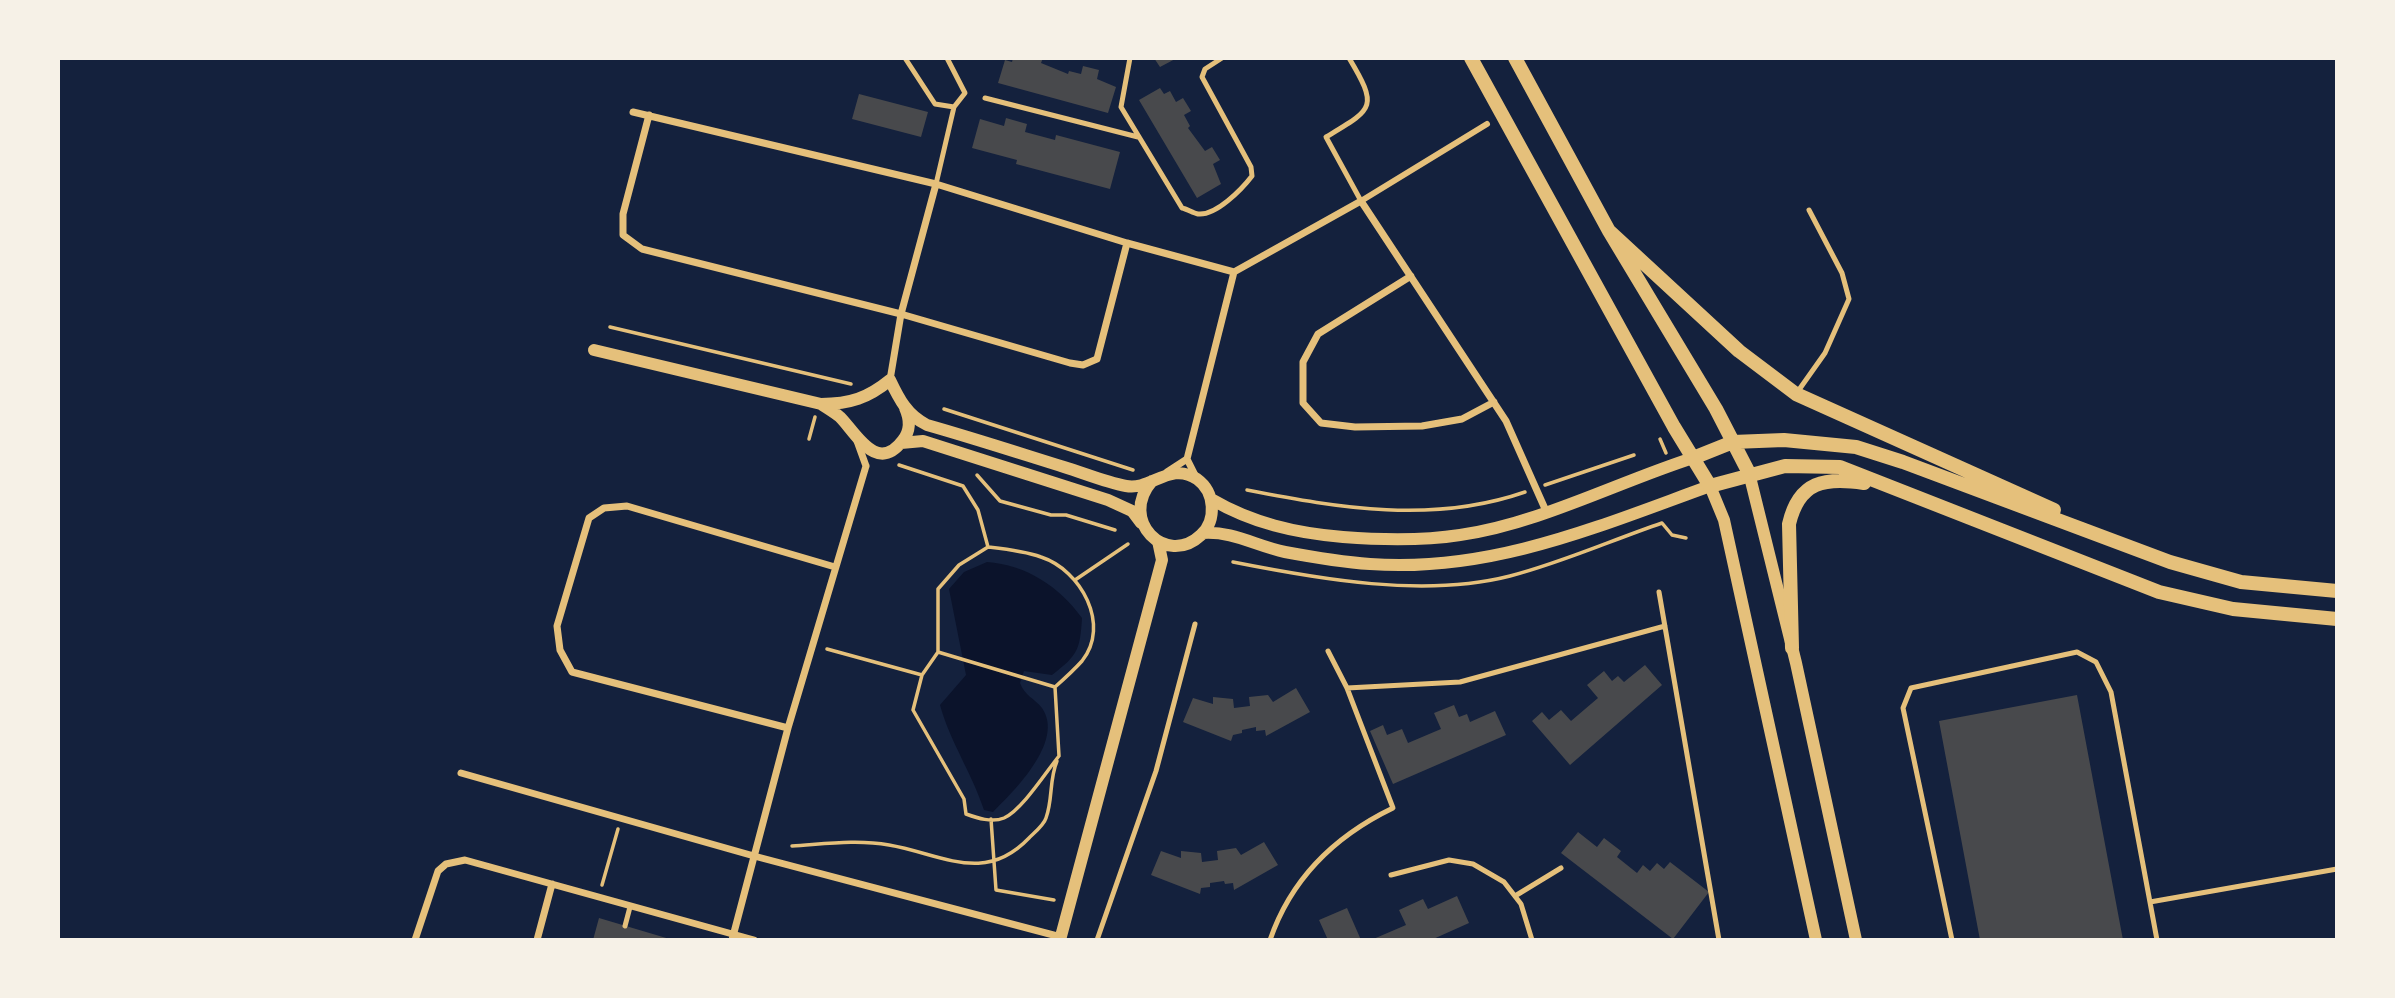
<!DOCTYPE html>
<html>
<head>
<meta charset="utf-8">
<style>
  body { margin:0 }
  #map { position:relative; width:2395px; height:998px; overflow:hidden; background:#14213d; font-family:Roboto,sans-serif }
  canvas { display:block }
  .frame { position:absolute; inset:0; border:60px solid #f6f1e7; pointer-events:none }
</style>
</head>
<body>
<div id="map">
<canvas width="2395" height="998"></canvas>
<div class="frame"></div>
</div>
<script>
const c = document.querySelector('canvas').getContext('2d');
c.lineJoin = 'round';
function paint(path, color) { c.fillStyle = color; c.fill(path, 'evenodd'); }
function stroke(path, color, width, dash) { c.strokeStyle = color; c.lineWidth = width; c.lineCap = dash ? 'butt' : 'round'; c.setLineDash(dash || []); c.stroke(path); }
paint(new Path2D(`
  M987 562C1026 565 1059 586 1082 618 1080 650 1078 655 1052 675L1024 671 1020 683C1025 696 1034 698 1042 708 1065 741 1014 791 993 812L984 810C972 773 950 742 940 705L966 675 949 589 964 572Z`), '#0b132b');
paint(new Path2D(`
  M1013 58H1043L1041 63 1068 74 1069 71 1081 74 1083 66 1099 70 1097 79 1116 87 1108 113 998 83 1005 60 1012 62Z
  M1154 58H1177L1160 67Z
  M1160 88 1164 94 1170 91 1176 102 1183 98 1191 111 1184 115 1190 126 1188 128 1205 151 1212 147 1220 160 1213 164 1221 184 1197 198 1139 100Z
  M859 94 928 112 921 137 852 119Z
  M1006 118 1027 124 1025 132 1055 140 1056 135 1120 152 1110 189 1016 164 1017 160 972 148 980 119 1004 126Z
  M1645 665 1662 685 1570 765 1532 721 1542 712 1549 720 1561 710 1571 721 1598 698 1587 685 1604 671 1612 681 1618 676 1624 682Z
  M1296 688 1310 712 1266 736 1265 730 1256 731V727L1242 730V733L1233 735 1231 741 1183 722 1193 698 1213 704V697L1233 699 1234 708 1250 706 1249 697 1268 695 1273 702Z
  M2077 695 2123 940H1980L1939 721Z
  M1454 705 1459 717 1467 714 1470 722 1495 711 1506 735 1393 784 1370 731 1383 725 1387 735 1402 729 1408 743 1441 729 1434 713Z
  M1578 832 1597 847 1604 838 1621 851 1617 857 1637 873 1643 865 1650 871 1657 863 1664 869 1670 862 1709 892 1673 939 1561 853Z
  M1264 842 1278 865 1234 890 1233 883 1225 884 1224 881 1210 883V887L1201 888 1200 894 1151 875 1161 851 1181 858V851L1201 853 1202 862 1218 860 1217 851 1236 848 1241 855Z
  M1457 896 1469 923 1431 940H1371L1406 925 1399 910 1423 899 1428 909Z
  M1347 908 1361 940H1328L1319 920Z
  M599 918 673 940H593Z`), '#48494c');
stroke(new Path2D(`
  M610 327 851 384
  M944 409 1133 470
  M809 439 815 417
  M1660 439 1666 453
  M899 465 963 486 978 510 988 547
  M977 475 1000 501 1051 515H1066L1115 530
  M1545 485 1634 455
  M1247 490C1340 508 1433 524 1525 492
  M988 547C1005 549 1024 551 1041 557 1081 570 1111 625 1082 661 1074 670 1064 679 1055 687L1059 756C1046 772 1022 810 1004 818 992 823 977 818 966 814L964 799 913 710 922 675 938 652V589L959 565Z
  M1233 562C1319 579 1424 598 1510 576 1561 563 1612 540 1662 523L1672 535 1686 538
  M1075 580 1128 544
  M827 649 922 675
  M938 652 1055 687
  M991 819 996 890 1054 900
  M792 846C824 844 857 839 889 845 942 854 984 885 1029 838 1034 833 1044 825 1046 818 1053 799 1049 780 1057 761
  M602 885 618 829`), '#e5c07b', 3.5);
stroke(new Path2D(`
  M905 58 935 104 954 107
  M1130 58 1121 107 1182 208C1187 209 1193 213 1198 214 1216 216 1242 189 1252 176L1251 167 1202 77 1205 69 1222 58
  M1349 58C1379 108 1373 109 1326 137L1361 201
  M985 98 1138 137
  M936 184 954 107 965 93 947 58
  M1796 394 1825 353 1849 299 1842 273 1809 210
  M1659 592 1719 940
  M1347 688 1460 682 1665 626
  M1391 875 1449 860 1473 864 1504 882 1521 904 1532 940
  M1515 896 1561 868
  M2150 902 2337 869
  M625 926 630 907
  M1097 940 1156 771 1195 624
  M1270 940C1291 879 1335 836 1393 808L1347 688 1328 651
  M1952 940 1903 708 1911 688 2077 652 2096 662 2111 692 2157 940`), '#e5c07b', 5);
stroke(new Path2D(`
  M1361 201 1487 124`), '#e5c07b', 6);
stroke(new Path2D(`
  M633 112 936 184 1127 243 1234 272 1361 201 1506 421 1546 511
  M649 115 623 214V235L642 249 901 314 1070 363 1083 365 1097 359 1127 243
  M1411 276 1318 334 1303 362V403L1321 423 1355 427 1422 426 1462 419 1494 402
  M890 380 901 314 936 184
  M857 441 866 466
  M1167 472 1187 459
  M1196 477 1187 459 1234 272
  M788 728 572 672 560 650 557 626 589 518 604 508 627 506 835 567
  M461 773 754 856 1061 937
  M415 940 438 871 446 864 465 860 754 940
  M537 940 552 884
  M732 940 788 728 866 466`), '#e5c07b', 7);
stroke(new Path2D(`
  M594 350 821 404C850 404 868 398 890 380 899 399 907 415 927 425 973 438 1019 453 1064 467 1084 473 1105 482 1126 486 1151 491 1170 461 1197 479 1215 492 1217 520 1201 535 1166 568 1118 520 1152 481
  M821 404C827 408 834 412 840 417 856 433 877 475 903 440 911 430 910 419 905 408
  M901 443 923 441 1108 500 1132 511 1141 523
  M1749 473 1796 663 1856 940
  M1211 499C1252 523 1295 533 1343 537 1382 540 1421 541 1460 535 1538 524 1618 482 1693 458
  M1203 533C1233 531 1256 546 1285 552 1312 557 1342 562 1370 564 1491 573 1599 526 1710 486L1724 520 1816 940
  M1060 940 1162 560 1158 541`), '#e5c07b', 12);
stroke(new Path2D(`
  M1471 58 1674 427 1710 486 1785 466 1840 467 2159 592 2233 609 2337 619
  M1515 58 1609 231 1716 409 1749 473
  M1609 231 1739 351 1796 394 2054 510
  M1693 458 1733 442 1784 440 1856 447 1903 462 2170 562 2241 582 2337 591
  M1792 648 1789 524C1799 481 1825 477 1864 483`), '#e5c07b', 14);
</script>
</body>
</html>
